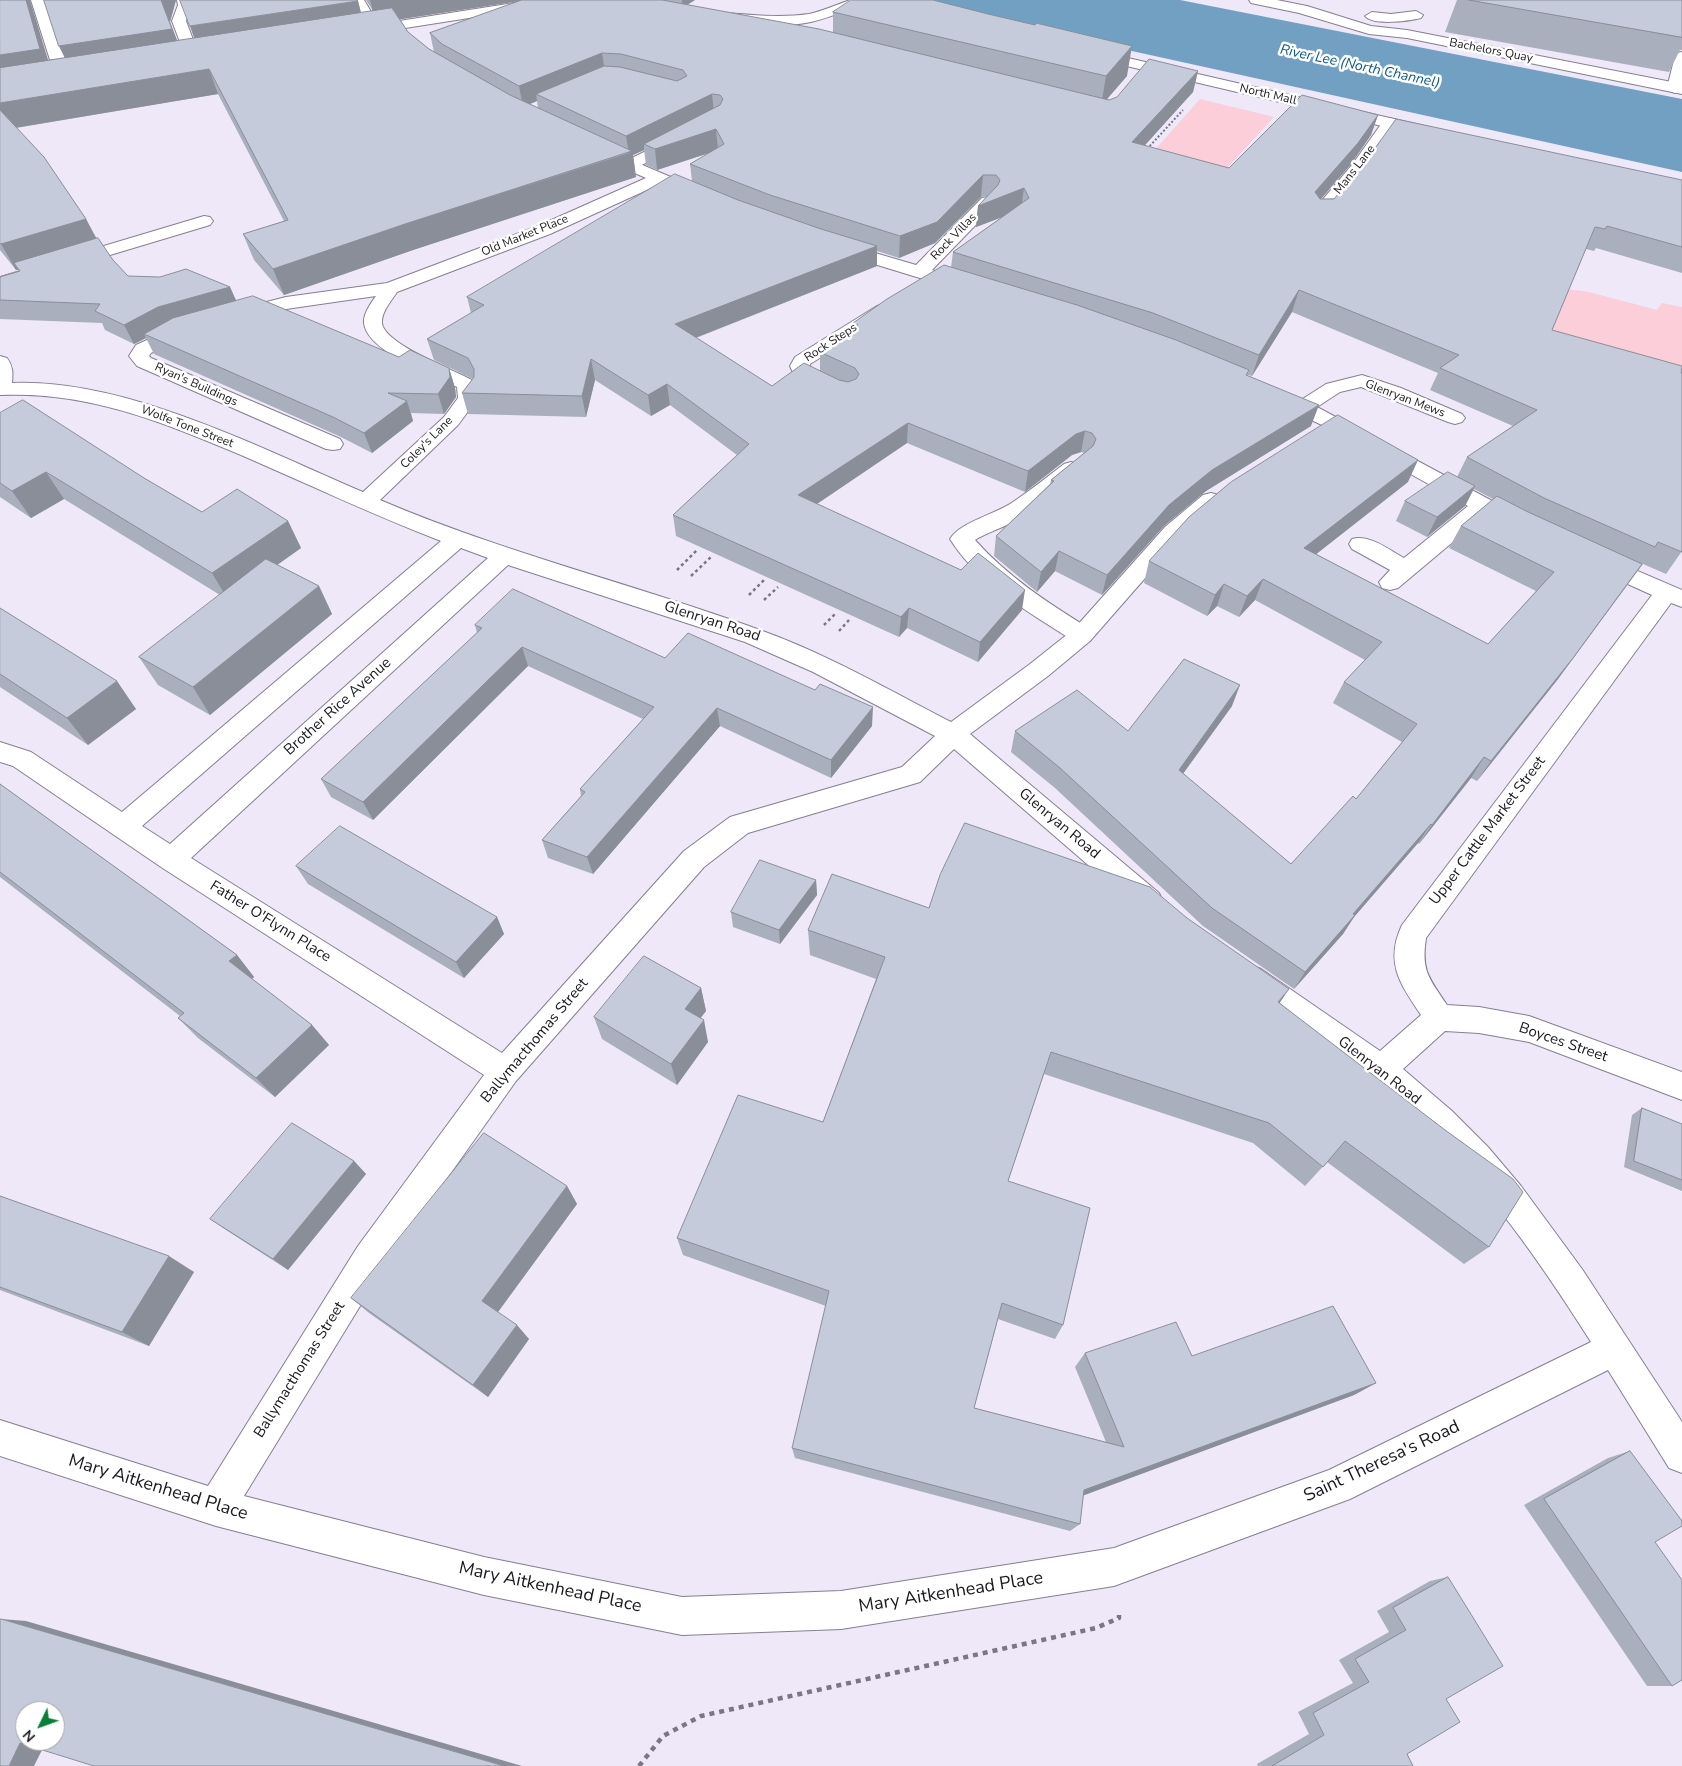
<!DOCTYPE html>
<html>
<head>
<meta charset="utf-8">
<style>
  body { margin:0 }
  #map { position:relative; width:1682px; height:1766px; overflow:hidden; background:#eee8f9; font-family:"Nunito Sans",sans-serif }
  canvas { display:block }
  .north { position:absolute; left:15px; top:1701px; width:50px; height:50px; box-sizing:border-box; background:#fff; border:1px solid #a3a3a5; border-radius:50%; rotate:228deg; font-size:14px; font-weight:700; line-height:20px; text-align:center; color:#1a181e }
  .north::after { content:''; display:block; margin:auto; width:18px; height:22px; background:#067f37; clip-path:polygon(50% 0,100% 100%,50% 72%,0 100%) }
</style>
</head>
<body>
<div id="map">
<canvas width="1682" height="1766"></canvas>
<div class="north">N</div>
</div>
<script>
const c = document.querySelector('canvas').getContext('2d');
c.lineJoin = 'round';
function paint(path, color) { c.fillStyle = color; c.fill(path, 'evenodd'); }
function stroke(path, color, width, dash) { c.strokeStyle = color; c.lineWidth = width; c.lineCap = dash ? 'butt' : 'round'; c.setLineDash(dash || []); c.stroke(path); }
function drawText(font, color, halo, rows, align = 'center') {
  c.font = font + ' "Nunito Sans",sans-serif'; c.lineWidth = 5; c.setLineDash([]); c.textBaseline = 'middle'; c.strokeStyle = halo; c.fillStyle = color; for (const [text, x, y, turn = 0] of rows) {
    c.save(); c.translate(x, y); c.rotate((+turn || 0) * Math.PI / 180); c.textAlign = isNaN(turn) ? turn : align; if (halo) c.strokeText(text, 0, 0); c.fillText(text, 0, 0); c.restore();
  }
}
paint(new Path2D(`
  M1200 99 1274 117 1216 180 1146 160Z
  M1391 247 1567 289 1589 292 1657 310 1662 303 1682 307V389L1639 377Z`), '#fbced9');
paint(new Path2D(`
  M900 0H1180L1682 99V172Z`), '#72a0c2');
const lane = new Path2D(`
  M177 0H191L192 5 186 21 200 58 198 61H188L186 58 172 21 178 5Z
  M678 135 684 137 686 140 684 143 634 169H622L620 166 622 163Z
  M204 216 210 217 213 221 210 225 0 288V277Z
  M1071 462 1078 464 1082 469 1078 474C1056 491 1034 511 1009 524 997 530 986 533 975 540 1008 577 1048 603 1090 629L1094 635 1090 641 1082 643 1074 641C1030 613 978 584 950 539 960 522 996 514 1013 502 1031 490 1047 477 1064 464Z`);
const street = new Path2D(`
  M31 0H45L72 79 69 82H59L56 79Z
  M350 0H364L376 20 374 23H364Z
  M1682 52V89L1675 93 1670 91 1667 88 1675 56 1677 53Z
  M1390 118 1396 120 1398 123 1364 171 1325 219 1319 220 1313 219 1310 215 1313 211 1352 165 1384 120Z
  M602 148 704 191 706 195 704 199 698 200 660 184 550 234 397 292C392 300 381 312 382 323 384 344 454 370 472 380L478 391V398L458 425 380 500C504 553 634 584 760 630 827 654 889 690 951 722L1030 664 1074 629 1165 527 1203 495 1211 493 1219 495 1222 500 1219 505 1181 537 1090 641 1048 676 970 734 1159 893 1163 901 1159 909 1149 913 1139 909 954 749 920 782 748 833 704 867 516 1081 382 1270 244 1496 484 1557 682 1597 841 1591 1114 1548 1329 1470 1591 1342C1539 1260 1481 1176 1408 1111 1356 1065 1297 1027 1241 987L1237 978 1241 969 1251 965 1261 969 1380 1051 1421 1015C1401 985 1384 963 1402 925L1652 595 1590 567 1587 562 1590 557 1598 554 1682 590V607L1671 603 1426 938C1421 971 1429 978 1447 1005L1479 1007 1529 1016 1682 1072V1100L1529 1042 1479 1033 1445 1031 1403 1069 1452 1111 1488 1147 1521 1186 1582 1269 1682 1422V1473L1669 1468 1608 1370 1350 1499 1114 1586 841 1629 682 1635 484 1595 216 1526 0 1456V1420L208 1486 358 1246 484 1075 161 867 13 766 0 762V742L31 752 122 812 441 541C373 515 308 484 241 455 162 422 88 391 0 395V356L7 358C13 366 13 373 12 383 125 378 260 448 363 492L444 417 458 398 457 387C434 375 367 352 364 323 363 314 371 303 376 296L286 309 238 321 231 319 229 315 231 311 286 297 387 283 538 226 646 178 596 156 594 153 596 150ZM461 548 488 558 170 844 142 826ZM508 565 745 642 813 672 935 736 902 767 730 817 684 851 502 1053 191 858Z
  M988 197 994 198 996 202 994 206 932 270 971 282 974 286 971 290 965 291 959 290 835 252 832 248 835 244 841 243 916 265 982 198Z
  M884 304 891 306 893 310 891 314 810 364 811 370 835 381 838 385 835 389C821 393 808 383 795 377L790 366 795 357 877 306Z
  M182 324 189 326 191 330 189 334 151 353 149 356 151 358 340 439 343 444 340 449 333 450 326 449 137 366 129 356 136 345Z
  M1362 375 1401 388 1462 414 1465 418 1462 422 1455 424 1448 422 1361 387 1340 392 1317 407 1524 518 1527 523 1524 528C1509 532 1497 522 1485 515L1398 588 1390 590 1382 588 1379 582 1390 570 1352 549 1349 544 1352 539C1370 534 1389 550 1404 558L1468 506 1326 427 1274 402 1271 398 1274 394 1281 392 1301 400 1326 384Z`);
const secondary = new Path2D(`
  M533 0 539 1 541 4 539 7 367 34 362 33 360 30 362 27 367 26Z
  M850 0H873L871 3C851 8 832 17 811 22 784 28 754 23 726 21L721 20 719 17 721 14 726 13C753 15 781 18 809 14 823 11 836 5 850 0Z
  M1249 0H1277L1307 6 1371 26 1407 30 1682 84V94L1407 38 1369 34 1299 13 1251 3Z
  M1416 11 1423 15 1421 18C1409 21 1373 26 1365 16L1372 12 1391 14Z
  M1093 50 1429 127 1435 129 1437 132 1435 135 1429 137 1088 57 1086 54 1088 51Z`);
stroke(lane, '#857f8f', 2);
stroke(street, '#857f8f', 2);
stroke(secondary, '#857f8f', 2);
stroke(new Path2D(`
  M1147 149 1183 110`), '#7a7782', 2, [2, 2]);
stroke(new Path2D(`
  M677 570 697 550
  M691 576 712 556
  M749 595 764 580
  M764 600 778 587
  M824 625 836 613
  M839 631 849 620`), '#7a7782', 2.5, [3, 3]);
stroke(new Path2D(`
  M639 1766 663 1736 701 1716 1096 1628 1119 1618V1615`), '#7a7782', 4.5, [5, 5]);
paint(lane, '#fff');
paint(street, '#fff');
paint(secondary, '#fff');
paint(new Path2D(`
  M0 0 48 60 65 58 59 46 44 0H176L170 22 177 41 194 38 190 26 358 1 361 13 373 11 366 0H695L687 5 833 33V12L1127 76 1107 99 1109 100 1198 71 1193 92 1144 146 1229 168 1378 115 1371 135 1351 164 1321 199 1682 180V273L1596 248 1594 251 1586 249 1552 330 1681 373 1682 551 1666 574 1643 564 1558 679 1477 781 1471 778 1419 844 1418 843 1354 917 1343 934 1294 989 1203 926 1055 788 1011 752 1015 731H1128L1232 706 1183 774 1291 864 1356 799 1402 742 1333 703 1344 682 1365 660 1255 600 1239 617 1217 606 1207 616 1144 583 1149 561 1408 482 1316 554 1488 644 1536 591 1449 548 1461 526 1493 499 1474 489 1465 506 1427 537 1396 521 1405 501 1457 477 1467 457 1513 426 1430 390 1438 373 1292 312 1252 376 1248 375V376L1311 426 1206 491 1164 526 1102 595 1055 571 1037 592 994 556 996 536 1050 484 1051 480 1084 453 1081 452 1072 455 1025 492 907 443 817 504 1022 610 978 662 907 628 899 637 676 536 673 515 737 455 670 405 651 416 595 380 586 417 468 414 462 393 473 379 434 360 427 339 471 313 467 297 692 181 690 164 709 153 657 170 646 165 644 150 633 155 636 177 413 250 284 295 254 260 243 234 284 221 218 94 16 128 86 219 96 239 113 260 128 276 230 287 236 301 399 357 449 368 455 388 456 397 444 414 411 413 413 421 372 453 341 437 154 354 146 338 134 344 105 330 102 323 0 319V277L19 271 18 270H16L0 250ZM520 1 430 33 434 52 429 49 408 32 400 19ZM537 101 538 108 530 104 532 103ZM987 196 978 206 976 227 1002 217 953 252 951 268 853 323V329L820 352V371L772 386 696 338 877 266V251L899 258 935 243 981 197Z
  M1457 0H1682V50H1680L1669 72 1445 32Z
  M0 413 144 478 202 512 288 521 301 548 277 565 319 586 332 614 210 715 158 685 139 657 220 595 64 499 31 518 0 497Z
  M0 608 136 709 88 745 0 687Z
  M475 625 665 658 872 726 831 778 720 726 593 874 548 858 542 840 581 796 580 789 643 719 528 666 373 820 331 797 321 779 477 633Z
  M0 784 237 955 254 977 252 979 312 1025 329 1045 275 1097 198 1038 178 1018 180 1016 0 877Z
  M296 866 497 917 504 934 464 978 308 884Z
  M816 880 817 895 780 944 733 927 731 912Z
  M929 908 1280 1003 1489 1247 1464 1264 1327 1162 1305 1186 1253 1143 1044 1074 1008 1181 1063 1325 1055 1339 998 1319 974 1408 1106 1442 1075 1367 1085 1353 1192 1356 1376 1383 1354 1395 1083 1495 1080 1524 1070 1531 795 1458 792 1448 826 1306 683 1255 677 1238 823 1122 876 979 810 955 808 930Z
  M701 988 706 1011 700 1018 708 1042 677 1085 602 1039 594 1017Z
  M1642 1108 1682 1124V1191L1624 1167 1632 1115Z
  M354 1161 366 1174 288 1270 226 1230 210 1219Z
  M567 1186 577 1204 498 1312 529 1339 488 1397 369 1313 351 1298Z
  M0 1196 194 1272 149 1346 0 1290Z
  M1630 1451 1655 1542 1672 1686H1647L1524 1505 1608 1458Z
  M1448 1577 1446 1699 1407 1754 1413 1766H1258L1257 1764 1309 1734 1298 1712 1353 1683 1339 1660 1389 1632 1377 1611 1430 1581Z`), '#a9afbc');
paint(new Path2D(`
  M26 0H30L52 73 0 81V55Z
  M161 0H176L170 22 182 53 71 70 59 46Z
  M370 0H526L376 23Z
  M682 0H695L682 8Z
  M358 1 364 25 199 50 190 26Z
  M1132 46 1127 76 1101 106 1106 76Z
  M602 53 605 73 536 94 537 101 523 107 519 86Z
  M209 69 218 94 8 129 0 115V103Z
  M1198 71 1193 92 1128 164 1132 142Z
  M712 94 714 114 644 144V150L633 155 636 177 413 250 284 295 273 269 405 224 629 153 626 136Z
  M1378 115 1371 135 1351 164 1308 214 1315 192Z
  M716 129 718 150 657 170 655 149Z
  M983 175 981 197 935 243 899 258 900 236Z
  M1024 188 1021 210 976 227 978 206Z
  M86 219 100 245 14 263 18 270H16L1 244Z
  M877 246V266L677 345 675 324Z
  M230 287 239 307 144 334 146 338 134 344 124 325 158 307Z
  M1299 290 1292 312 1252 376 1259 355Z
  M591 359 595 380 586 417 582 396Z
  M449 368 455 388 456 397 444 414 438 394Z
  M667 384 670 405 651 416 648 395Z
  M407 401 413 421 372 453 364 433Z
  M1319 405 1311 426 1206 491 1164 526 1102 595 1107 575 1169 505 1212 470Z
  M908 423 907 443 799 516 798 495Z
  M1085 431 1081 452 1072 455 1025 492 1028 471 1076 434Z
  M1418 460 1408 482 1296 570 1304 548Z
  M46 472 64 499 31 518 12 491Z
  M1475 486 1465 506 1427 537 1437 517Z
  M288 521 301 548 228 600 212 573Z
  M1059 551 1055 571 1037 592 1041 572Z
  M1642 564 1558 679 1477 781 1491 761Z
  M1263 579 1255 600 1239 617 1247 596Z
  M1224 584 1217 606 1207 616 1215 595Z
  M319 586 332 614 210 715 193 687Z
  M1025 590 1022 610 978 662 980 642Z
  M909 608 907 628 899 637 901 617Z
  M522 647 528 666 373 820 363 802Z
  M117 681 136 709 88 745 67 718Z
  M1240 685 1232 706 1171 790 1179 770Z
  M873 707 872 726 831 778V760Z
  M717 708 720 726 593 874 587 857Z
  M1484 757 1471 778 1419 844 1432 825Z
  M1431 824 1418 843 1354 917 1343 934 1294 989 1305 972 1353 914Z
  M816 880 817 895 780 944 779 930Z
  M497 917 504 934 464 978 456 962Z
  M237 955 254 977 247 983 229 961Z
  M701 988 706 1011 690 1032 685 1009Z
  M1289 989 1273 1013 1278 1002Z
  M704 1020 708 1042 677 1085 671 1064Z
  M312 1025 329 1045 275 1097 256 1078Z
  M354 1161 366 1174 288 1270 273 1259Z
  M567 1186 577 1204 495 1316 482 1301Z
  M169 1256 194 1272 149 1346 122 1332Z
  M517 1325 529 1339 488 1397 473 1385Z
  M1376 1383 1354 1395 1074 1499 1084 1490Z
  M1 1619 26 1621 522 1766H504Z
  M46 1742 34 1766H9L20 1743Z`), '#8a8e99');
const building = new Path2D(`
  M0 0H26L40 49 0 55Z
  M44 0H161L172 29 59 46Z
  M180 0H357L358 1 190 26Z
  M522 0H662L819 29 1109 100 1117 97 1149 59 1198 71 1132 142 1229 168 1302 95 1378 115 1358 143 1315 192 1320 199H1334L1373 151 1396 119 1682 180V247L1607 226 1605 229 1595 227 1552 330 1682 366 1681 373H1682V552L1658 542 1655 547 1544 498 1467 457 1537 410 1440 368 1459 355 1299 290 1259 355 1153 313 953 252 1029 198 1024 188 978 206 998 185 1000 180 996 175H983L937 222 900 236 770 195 690 164 724 144 716 129 655 149 644 144 720 105 723 99 720 95 712 94 626 136 536 94 604 66 620 67 677 81 687 76 683 70 621 54 602 53 519 86 442 44 430 33Z
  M851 0H933L988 14 1035 25 1036 23 1132 46 1106 76 833 12Z
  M1469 0H1682V37Z
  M392 8 408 32 429 49 510 95 632 151 405 224 273 269 243 234 288 220 209 69 0 103V68Z
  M0 110 44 157 86 219 1 244 0 243Z
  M675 174 738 200 821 229 877 246 675 324 772 386 804 363 839 380 848 382 856 379 859 374 855 368 820 352 858 325 853 323 887 299 944 265 1077 305 1176 340 1249 370 1246 375 1319 405 1212 470 1169 505 1107 575 1059 551 1041 572 996 536 1054 481 1051 480 1093 446 1096 439 1092 433 1085 431 1076 434 1028 471 908 423 798 495 961 570 978 553 1025 590 980 642 909 608 901 617 673 515 749 444 667 384 648 395 591 359 582 396 462 393 474 377V369L468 358 427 339 484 305 467 297Z
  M98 238 113 260 128 276 160 277 186 269 230 287 158 307 124 325 95 311 100 304 0 300V277L20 271 14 263Z
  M253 296 399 357 410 350 449 368 450 377 438 394 388 393 407 401 364 433 333 417 144 334 173 318Z
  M23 400 144 478 202 512 237 489 288 521 212 573 46 472 12 491 0 483V413Z
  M1338 415 1418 460 1304 548 1488 644 1554 572 1461 526 1497 496 1526 511 1642 564 1573 658 1491 761 1484 757 1432 825 1431 824 1353 914 1355 915 1305 972 1212 908 1060 768 1015 731 1077 690 1128 731 1184 659 1240 685 1179 770 1291 864 1353 796 1356 799 1417 724 1344 682 1382 642 1263 579 1247 596 1224 584 1215 595 1149 561 1189 517 1231 482Z
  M1448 472 1475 486 1437 517 1405 501Z
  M266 559 319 586 193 687 139 657Z
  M513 589 665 658 688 633 815 690 820 684 873 707 831 760 717 708 587 857 542 840 585 792 580 789 654 707 522 647 363 802 321 779 482 628 475 625Z
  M0 608 117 681 67 718 0 674Z
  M0 784 237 955 229 961 312 1025 256 1078 178 1018 184 1013 0 872Z
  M965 823 1150 887 1187 918 1289 989 1278 1002 1445 1130 1513 1179 1523 1192 1489 1247 1345 1141 1323 1167 1269 1123 1051 1052 1008 1181 1090 1208 1063 1325 1002 1303 974 1408 1124 1447 1085 1353 1176 1322 1192 1356 1333 1306 1376 1383 1084 1490 1080 1524 792 1448 829 1291 677 1238 738 1095 823 1122 885 957 808 930 832 874 929 908 940 875Z
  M340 826 497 917 456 962 296 866Z
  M760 860 816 880 779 930 731 912Z
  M644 956 701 988 685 1009 704 1020 671 1064 594 1017Z
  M1642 1108 1682 1124V1180L1634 1161Z
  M292 1123 354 1161 273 1259 210 1219Z
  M484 1133 567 1186 482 1301 517 1325 473 1385 351 1298Z
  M0 1196 169 1256 122 1332 0 1287Z
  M1630 1451 1682 1521V1526L1655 1542 1682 1580V1680L1672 1686 1544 1499Z
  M1448 1577 1503 1666 1446 1699 1460 1722 1407 1754 1413 1766H1272L1324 1735 1313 1713 1369 1682 1355 1659 1406 1630 1393 1608Z
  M1 1619 504 1766H94L20 1743 9 1766H0V1621ZM25 1711H55V1741H25Z`);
paint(building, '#c5cbdb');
stroke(building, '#8a8e99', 1);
drawText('12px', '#1a181e', '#fff', [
  ["Bachelors Quay",1491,51,11],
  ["North Mall",1268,95,13],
  ["Mans Lane",1355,170,-52],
  ["Old Market Place",525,236,-22],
  ["Rock Villas",954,237,-46],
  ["Rock Steps",831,343,-33],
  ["Ryan's Buildings",196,385,24],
  ["Glenryan Mews",1405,399,21],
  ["Wolfe Tone Street",187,427,21],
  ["Coley's Lane",427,443,-45]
]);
drawText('italic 14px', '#085a86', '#fff', [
  ["River Lee (North Channel)",1360,67,12]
]);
drawText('15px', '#1a181e', '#fff', [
  ["Glenryan Road",712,622,18],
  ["Brother Rice Avenue",338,707,-42],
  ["Glenryan Road",1059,824,40],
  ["Upper Cattle Market Street",1488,831,-53],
  ["Father O'Flynn Place",270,922,32],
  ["Ballymacthomas Street",535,1041,-50],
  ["Boyces Street",1563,1043,19],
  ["Glenryan Road",1379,1071,38],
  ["Ballymacthomas Street",300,1370,-58]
]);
drawText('18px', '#1a181e', '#fff', [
  ["Saint Theresa's Road",1382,1462,-25],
  ["Mary Aitkenhead Place",158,1488,17],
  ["Mary Aitkenhead Place",550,1588,12],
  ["Mary Aitkenhead Place",951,1593,-9]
]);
</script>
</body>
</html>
